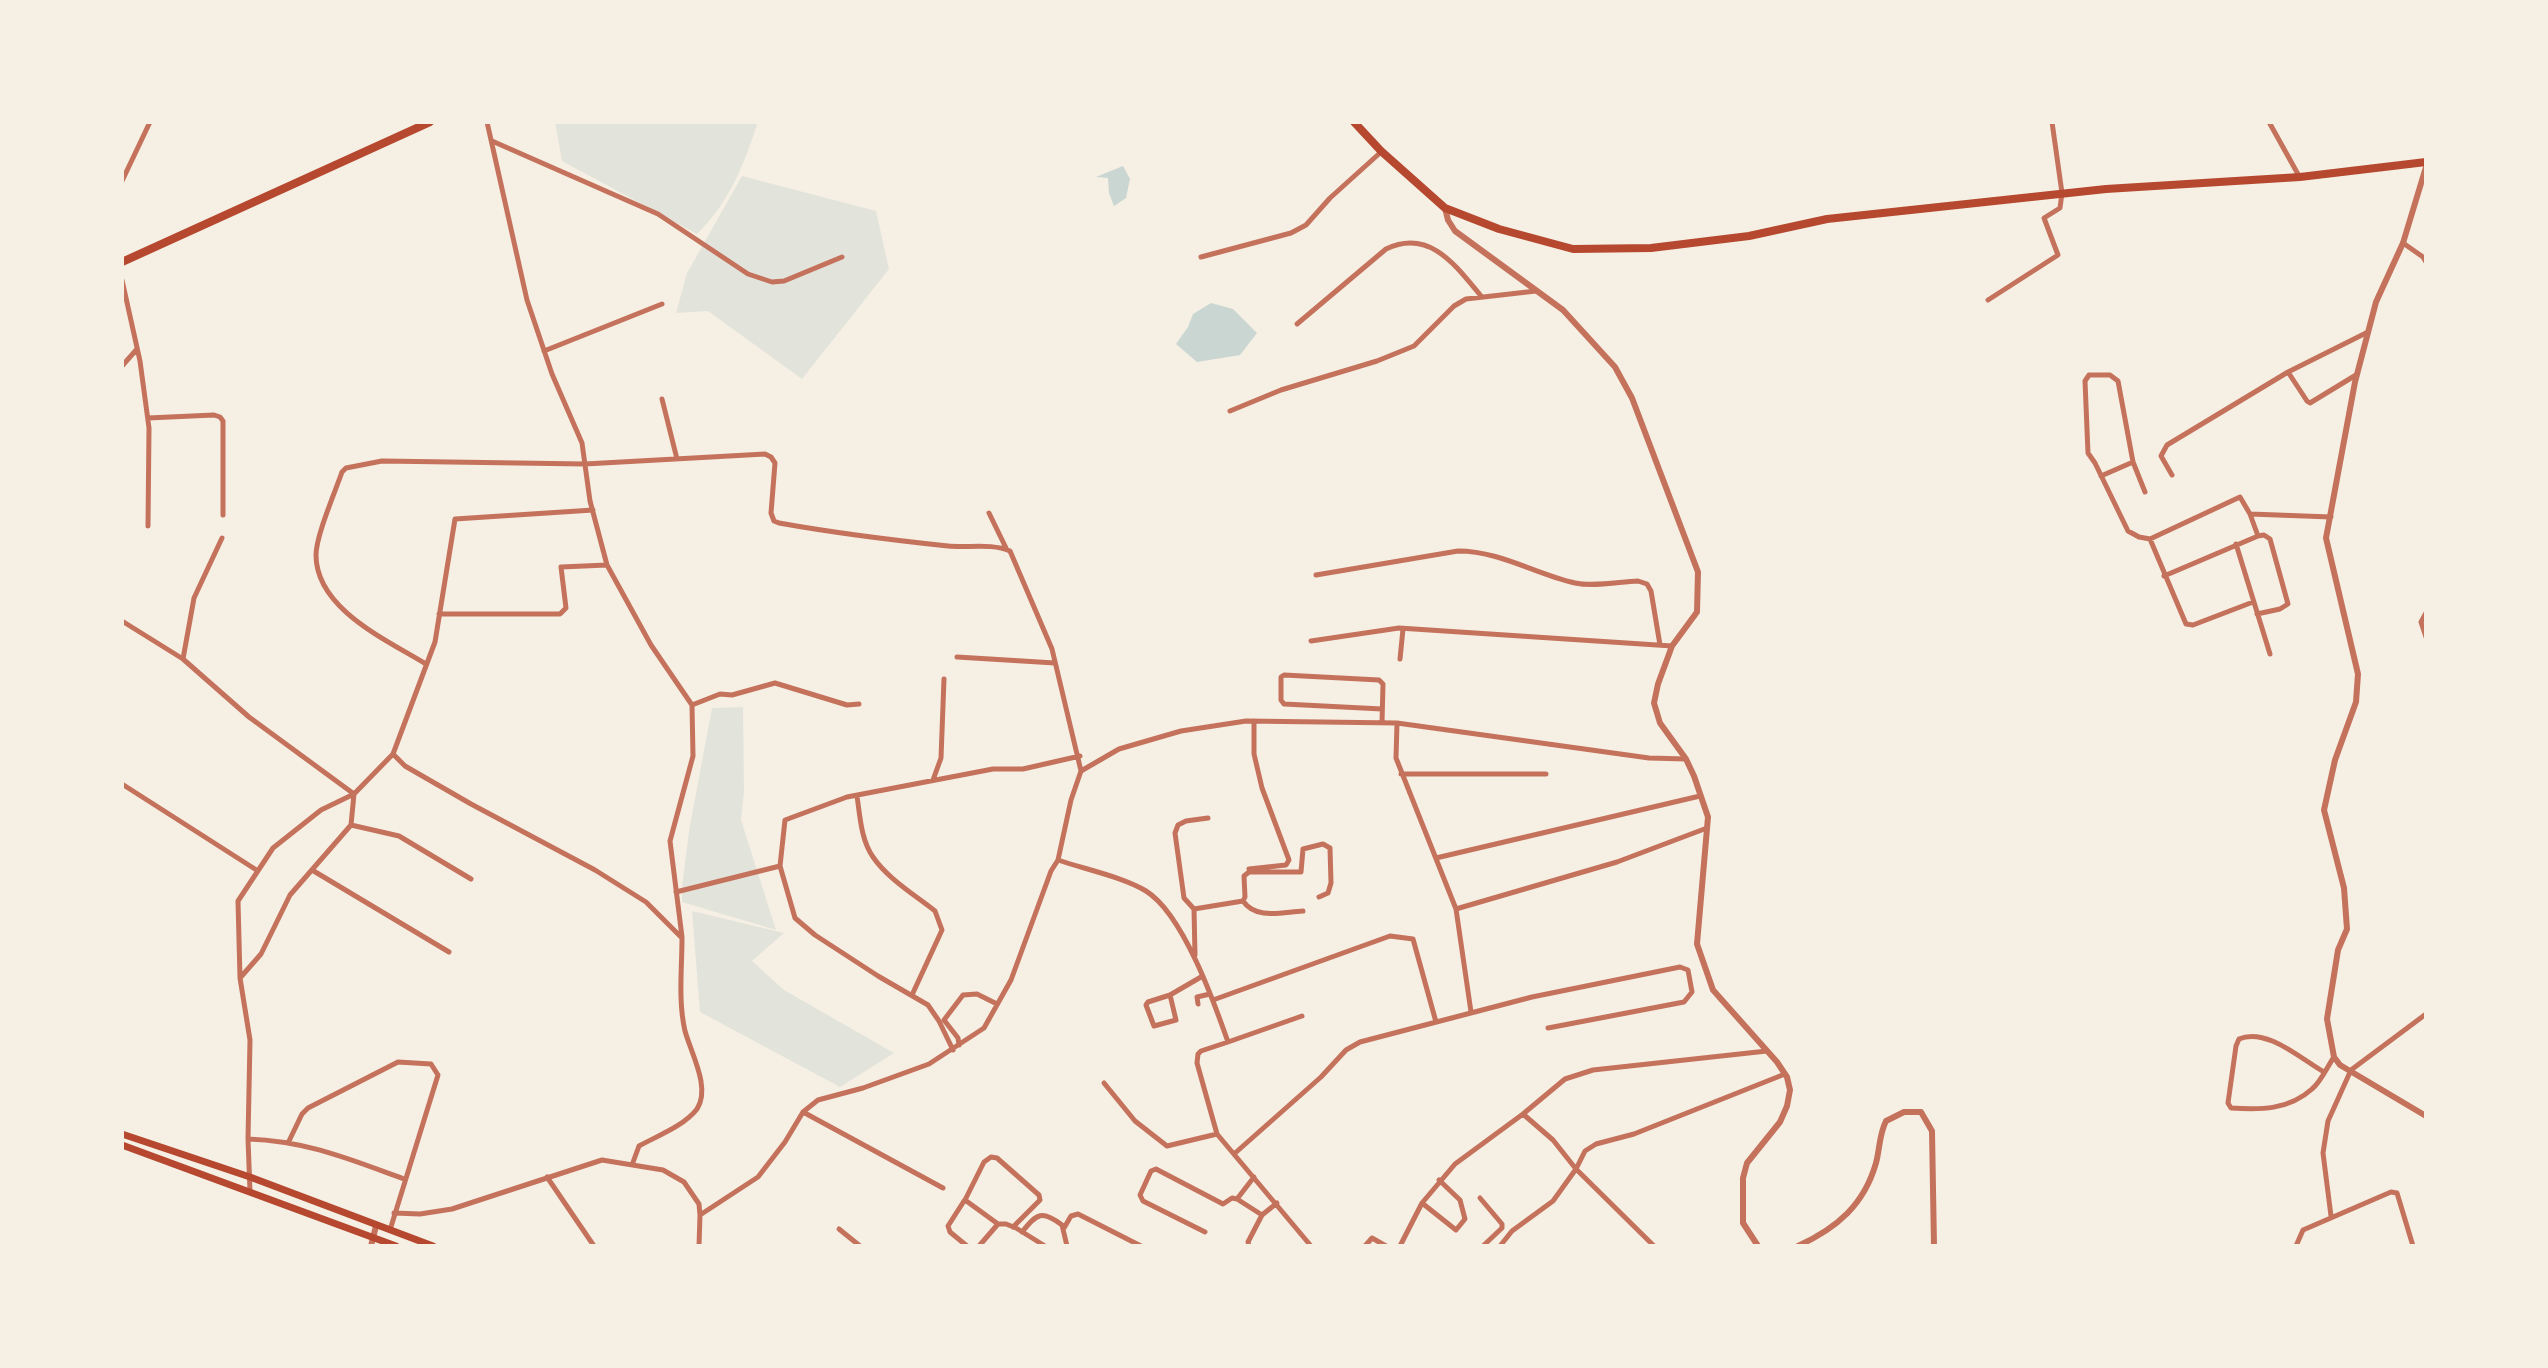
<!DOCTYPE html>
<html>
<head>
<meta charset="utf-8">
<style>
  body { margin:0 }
  #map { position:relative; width:2548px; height:1368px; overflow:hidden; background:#f6efe4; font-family:Barlow,sans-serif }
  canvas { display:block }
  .frame { position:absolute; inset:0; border:124px solid #f6efe4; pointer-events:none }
</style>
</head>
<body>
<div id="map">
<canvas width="2548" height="1368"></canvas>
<div class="frame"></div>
</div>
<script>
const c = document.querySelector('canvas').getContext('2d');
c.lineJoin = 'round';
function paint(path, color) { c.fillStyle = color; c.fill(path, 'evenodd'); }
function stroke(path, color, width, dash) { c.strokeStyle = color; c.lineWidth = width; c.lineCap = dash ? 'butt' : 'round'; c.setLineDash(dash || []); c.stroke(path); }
paint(new Path2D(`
  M555 122H758C744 164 730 202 697 234L562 161Z
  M742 176 876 211 889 269 802 379 708 311 676 313 687 273Z
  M743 707 744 791 741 820 776 930 682 902V887L689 831 712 708Z
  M692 911 784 933 752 961 784 990 894 1053 840 1087 700 1012Z`), '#e2e4dc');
paint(new Path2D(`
  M1123 166 1130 179 1126 198 1114 206 1109 193 1108 178 1096 177Z
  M1211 303 1233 309 1257 333 1240 355 1197 362 1176 344 1188 327 1193 314Z`), '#c9d6d2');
stroke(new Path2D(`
  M487 122 527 300 552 374 582 443 590 501 607 565 651 645 692 705 693 756 670 841 682 937
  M2269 122 2299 176
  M492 141 658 214 748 274 772 282 784 281 842 257
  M122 181 150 122
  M2403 243 2423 257 2426 262
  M1201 257 1291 233 1306 225 1330 198 1381 152
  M122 280 140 361 149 428 148 526
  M1988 300 2058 255 2044 218 2060 208 2062 193 2052 122
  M1297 324 1386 249C1430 228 1456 266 1481 296
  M544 351 662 304
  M122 366 137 349
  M2288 372 2307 401 2310 403 2356 375
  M662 399 677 459
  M1230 411 1281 390 1377 361 1414 346 1454 306 1466 299 1536 291
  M148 418 214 415 220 417 223 421V515
  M2172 475 2161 456 2167 445 2288 372 2368 332
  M2101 476 2133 462
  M2145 492 2133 462 2118 381 2110 375H2089L2085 381 2088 453 2095 463 2128 531 2139 537 2150 539
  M989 513 1006 548
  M2236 544 2270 654
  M1316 575 1458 551C1500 551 1535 574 1575 583 1594 587 1618 582 1638 581L1647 584 1651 591 1660 645
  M2164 576 2258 536 2250 514
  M2253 602 2193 625 2186 624 2150 539 2240 497 2250 514 2331 517
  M2426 613 2421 622 2426 637
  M439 614H560L566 608 561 567 607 565
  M2257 614 2280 609 2288 604 2270 539 2264 535 2258 536
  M122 621 183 659 249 717 354 794 351 825 290 895 261 954 240 978
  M1311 641 1399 628 1672 646
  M957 657 1055 663
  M183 659 194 598 222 538
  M1400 659 1403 629
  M426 664C387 640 316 609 316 555 316 536 335 492 342 472L346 468 382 461 585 464 765 454 771 457 775 463 771 513 774 521 779 523C835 533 891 540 948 546 968 548 992 543 1010 551L1052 649 1081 771
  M692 705 720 694 732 695 775 683 847 705 859 704
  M1382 723 1383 684 1379 680 1284 675 1281 677V700L1284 704 1382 709
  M1397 723 1396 758 1456 909 1471 1012
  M393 754 435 642 455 519 593 510
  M1401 774H1546
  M933 780 941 758 944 679
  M122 784 258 871
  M857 796C860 816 861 840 873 857 888 879 915 895 935 911L942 930 912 995
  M351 825 399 836 471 879
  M1436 858 1700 796
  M1058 860 1071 800 1081 771 1119 749 1181 731 1246 721 1397 723 1649 758 1686 759
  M1249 869 1286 865 1289 860 1262 788 1254 754V721
  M312 870 449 952
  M676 892 780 866
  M1243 901C1256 920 1282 912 1303 911
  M1194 909 1243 901 1245 897 1244 876 1249 872H1301L1303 849 1323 844 1330 848 1331 883 1328 893 1319 897
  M1456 909 1617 862 1707 828
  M1195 955 1194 909 1184 898 1175 833 1178 825 1186 821 1208 818
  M1170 995 1148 1002 1146 1005 1154 1026 1176 1020 1170 995 1201 977
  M1213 1000 1390 936 1413 939 1436 1022
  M1198 1004 1197 997 1210 994
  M1228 1042 1302 1016
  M959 1045 958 1038 944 1020 963 995 977 994 997 1004
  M953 1050 939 1021 928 1005 878 976 815 935 795 918 780 866 785 820 847 797 993 769H1023L1080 756
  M2324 1072C2301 1059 2266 1027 2239 1039L2236 1046 2228 1103 2231 1108C2260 1110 2289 1110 2312 1089 2321 1082 2327 1067 2334 1057
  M1104 1083 1135 1121 1167 1146 1217 1134
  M803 1112 943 1188
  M248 1139C307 1141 349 1159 404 1179
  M289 1141 302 1114 308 1108 398 1062 431 1064 438 1075 390 1230
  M1234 1154 1321 1077 1346 1050 1360 1042 1532 997 1680 967 1688 970 1692 992 1684 1002 1548 1028
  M547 1177 594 1246
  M250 1191 248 1139 250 1040 240 978 238 901 273 848 321 810 354 794 393 754 405 766 471 804 595 870 646 902 682 938C682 968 678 1001 685 1031 691 1053 711 1088 697 1109 684 1126 657 1136 639 1146L632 1165
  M1480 1198 1502 1224V1228L1484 1245
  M1237 1199 1254 1177
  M964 1201 948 1226 950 1232 967 1246
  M1422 1203 1456 1230 1465 1219 1460 1200 1439 1180
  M394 1213 420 1214 452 1209 602 1160 663 1170 684 1182 699 1204 700 1215
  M1262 1215 1277 1203
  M2331 1216 2323 1153 2328 1121 2351 1070 2426 1014
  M998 1224 965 1200 984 1162 991 1157 997 1158 1039 1195 1040 1200 1013 1227
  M1064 1228 1071 1216 1078 1214 1141 1246
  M839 1229 860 1246
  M1022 1232C1037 1213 1042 1210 1062 1225L1067 1246
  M1205 1232 1143 1201 1140 1195 1151 1171 1156 1169 1223 1204 1232 1198 1237 1199 1262 1215 1248 1242 1249 1246
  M699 1246 700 1215 758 1177 785 1142 803 1112 818 1100 863 1088 929 1064 984 1028 1011 980 1051 871 1058 860C1084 869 1123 877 1146 891 1183 914 1214 1002 1228 1042L1201 1051 1198 1054 1197 1063 1217 1134 1311 1246
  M979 1246 998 1224H1006L1016 1228 1045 1246
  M1365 1246 1372 1238 1386 1246
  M1400 1246 1422 1203 1455 1164 1523 1114 1565 1079 1593 1070 1767 1051
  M1500 1246 1512 1231 1553 1201 1576 1169 1553 1140 1523 1114
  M1654 1246 1576 1169 1585 1151 1596 1144 1634 1134 1785 1074
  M2296 1246 2303 1230 2391 1192 2397 1193 2413 1246`), '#c5725c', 5);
stroke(new Path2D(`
  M2426 167 2403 243 2376 302 2355 382 2326 538 2358 674 2356 702 2335 760 2324 810 2344 888 2347 929 2338 950 2327 1019 2334 1057 2340 1065 2426 1116
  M1445 208 1448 220 1455 231 1563 310 1615 367 1632 398 1698 572 1697 612 1672 646 1658 684 1654 703 1660 723 1686 759 1694 776 1708 817 1697 944 1713 990 1777 1062 1787 1077 1790 1090 1787 1106 1780 1122 1747 1163 1743 1178V1223L1758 1246
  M371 1246 376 1226
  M1798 1246C1837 1228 1864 1205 1876 1163 1880 1148 1879 1135 1886 1121L1904 1112H1921L1932 1131 1934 1246`), '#c5725c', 6);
stroke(new Path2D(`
  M122 1134 250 1177 433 1246
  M122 1145 396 1246`), '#b5482f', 7);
stroke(new Path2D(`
  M1354 122 1381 151 1445 208 1499 229 1573 249 1651 248 1749 236 1827 219 2106 189 2300 177 2426 162
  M122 262 430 122`), '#b5482f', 8);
</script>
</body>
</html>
